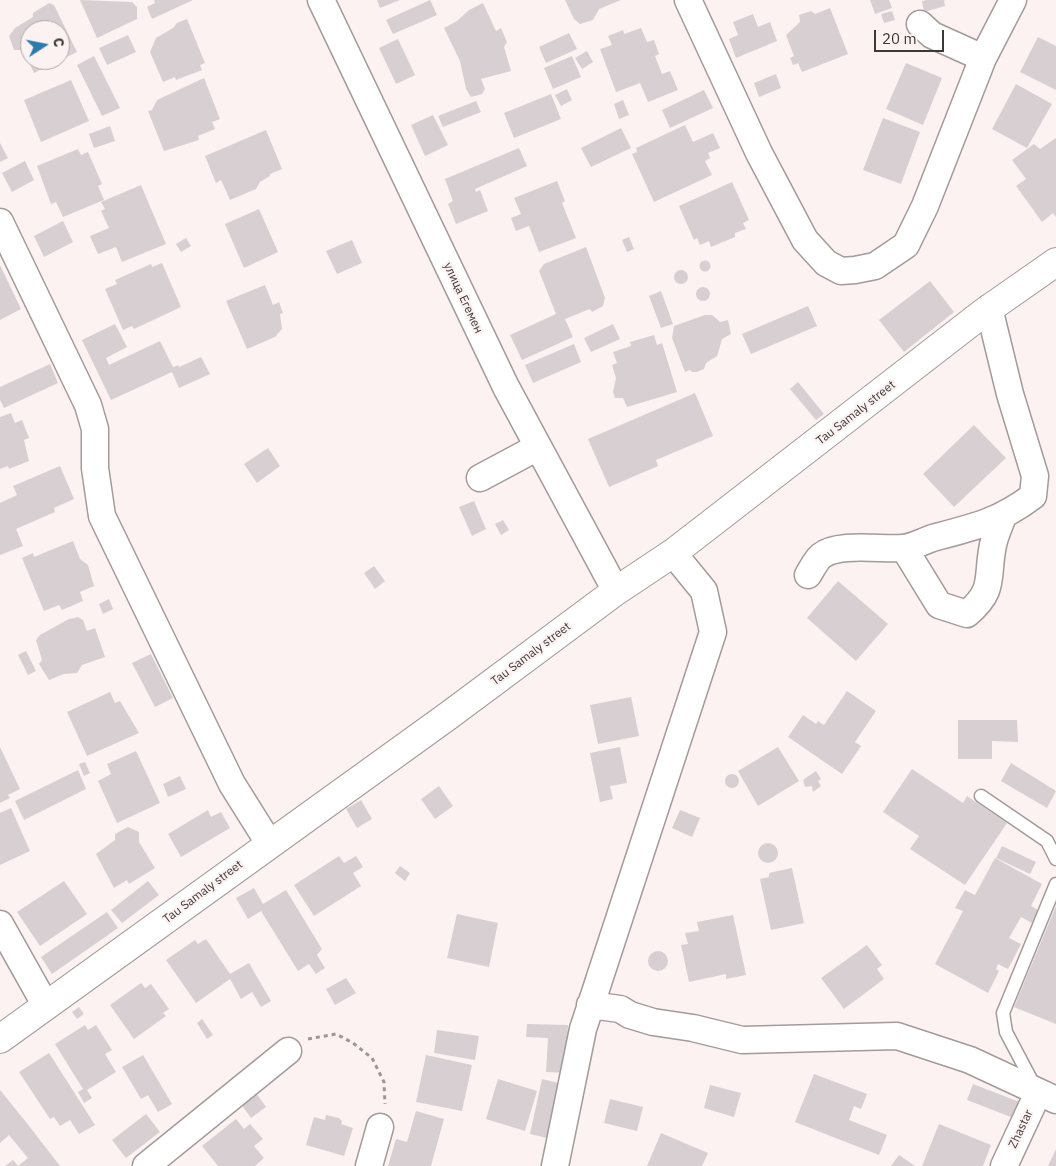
<!DOCTYPE html>
<html>
<head>
<meta charset="utf-8">
<style>
  body { margin:0 }
  #map { position:relative; width:1056px; height:1166px; overflow:hidden; background:#fcf2f2; font-family:"IBM Plex Sans",sans-serif }
  canvas { display:block }
  .north { position:absolute; left:20px; top:20px; width:50px; height:50px; box-sizing:border-box; background:#fcf2f2; border:1px solid #afa8a7; border-radius:50%; rotate:79deg; font-size:14px; font-weight:700; line-height:20px; text-align:center; color:#3b3837 }
  .north::after { content:''; display:block; margin:auto; width:18px; height:22px; background:#2b7bad; clip-path:polygon(50% 0,100% 100%,50% 72%,0 100%) }
  .scale { position:absolute; left:874px; top:30px; width:70px; height:22px; box-sizing:border-box; border:2px solid #3b3837; border-top:0; padding-left:6px; font-size:15px; line-height:18px; white-space:nowrap; color:#3b3837; -webkit-text-stroke:4px #fcf2f2; paint-order:stroke }
</style>
</head>
<body>
<div id="map">
<canvas width="1056" height="1166"></canvas>
<div class="north">С</div>
<div class="scale">20 m</div>
</div>
<script>
const c = document.querySelector('canvas').getContext('2d');
c.lineJoin = 'round';
function paint(path, color) { c.fillStyle = color; c.fill(path, 'evenodd'); }
function stroke(path, color, width, dash) { c.strokeStyle = color; c.lineWidth = width; c.lineCap = dash ? 'butt' : 'round'; c.setLineDash(dash || []); c.stroke(path); }
function drawText(font, color, halo, rows, align = 'center') {
  c.font = font + ' "IBM Plex Sans",sans-serif'; c.lineWidth = 4.5; c.setLineDash([]); c.textBaseline = 'middle'; c.strokeStyle = halo; c.fillStyle = color; for (const [text, x, y, turn = 0] of rows) {
    c.save(); c.translate(x, y); c.rotate((+turn || 0) * Math.PI / 180); c.textAlign = isNaN(turn) ? turn : align; if (halo) c.strokeText(text, 0, 0); c.fillText(text, 0, 0); c.restore();
  }
}
paint(new Path2D(`
  M80 0 132 2 137 7V19L97 38Z
  M154 0H193L152 19 147 7 155 3Z
  M377 0H400L380 8Z
  M430 0 437 15 393 34 386 20Z
  M565 0H621L599 9 593 20 580 24 574 19Z
  M870 0H889L892 8 875 14Z
  M927 0H944L945 6 924 12 922 1Z
  M49 3 54 5 77 52 34 73 23 50H14L9 36 15 28 33 17V13ZM30 30H60V60H30Z
  M483 3 496 31 501 28 507 42 504 47 511 71 481 79 485 89 482 94 471 97 466 89 460 61 444 28 457 21 469 10Z
  M830 8 848 54 802 72 798 63 793 65 790 58 794 56 786 35 800 22 799 15 811 11 815 14Z
  M892 11 895 20 884 23 881 14Z
  M753 14 758 27 770 22 777 41 736 58 729 39 738 35 733 22Z
  M187 19 205 63 200 65 202 70 176 80 175 77 163 82 150 52 156 38 173 28 177 23Z
  M641 28 647 42 654 40 659 54 655 56 662 74 670 71 678 90 648 102 640 83 616 92 600 49 612 45 608 36 623 30 624 34Z
  M569 33 577 49 546 63 539 47Z
  M128 35 136 52 107 65 99 48Z
  M1038 37 1056 46V90L1020 72Z
  M398 39 415 75 396 84 379 48Z
  M587 51 593 62 582 69 575 58Z
  M94 56 120 108 102 116 77 65Z
  M572 56 581 77 553 89 544 68Z
  M906 63 942 78 923 125 886 109Z
  M776 74 781 88 759 97 754 83Z
  M204 78 220 119 212 122 215 129 198 136 199 140 164 151 148 111 152 110 157 100Z
  M71 80 89 121 41 142 24 100Z
  M1016 84 1052 104 1027 148 992 129Z
  M567 89 572 100 561 106 555 95Z
  M704 90 713 108 670 128 662 110Z
  M551 94 561 119 514 138 504 113Z
  M623 100 629 115 619 119 614 104Z
  M476 101 481 112 443 127 438 116Z
  M433 115 448 145 425 156 411 125Z
  M883 118 920 132 901 184 863 170Z
  M685 125 693 142 713 133 720 148 708 153 710 158 705 161 712 175 654 202 632 154 637 152 636 148Z
  M110 126 115 141 94 148 89 134Z
  M621 128 631 148 591 167 581 148Z
  M266 130 282 169 270 174V176L260 182 256 189 230 200 221 180 216 183 205 156Z
  M1056 138V217L1053 213 1042 222 1016 186 1026 179 1012 160 1034 144 1040 149Z
  M0 143 8 158 0 162Z
  M519 148 527 166 475 189 476 192 480 190 488 211 456 224 448 204 453 201 445 179Z
  M78 149 81 155 88 152 102 184 98 186 104 200 63 217 56 202 51 204 37 166Z
  M25 161 34 180 12 192 2 173Z
  M557 181 565 201 562 203 576 238 539 252 529 226 516 231 511 218 521 214 514 198Z
  M732 182 749 220 743 223 746 229 735 233V237L711 247 709 241 700 245 697 238 694 240 679 206Z
  M141 185 166 244 122 262 116 247 98 254 90 236 109 228 101 211 105 209 101 202Z
  M259 209 278 252 244 268 225 224Z
  M63 221 73 242 44 257 34 236Z
  M629 237 634 249 627 252 622 240Z
  M186 238 191 246 181 252 176 244Z
  M352 240 362 263 337 274 326 251Z
  M586 247 605 298 603 306 592 312 590 309 565 319 573 337 522 360 510 335 556 314 539 271 544 264Z
  M699.5 266a5.5 5.5 0 1 1 11 0a5.5 5.5 0 1 1-11 0Z
  M162 263 181 307 134 329 132 326 123 330 105 289 117 284 115 280 151 264 152 267Z
  M0 265 21 309 0 320Z
  M674 277a7 7 0 1 1 14 0a7 7 0 1 1-14 0Z
  M930 281 954 312 904 352 879 320Z
  M265 285 273 305 279 302 283 313 280 314 282 329 275 337 247 349 226 301Z
  M696 294a7 7 0 1 1 14 0a7 7 0 1 1-14 0Z
  M661 291 673 324 661 328 649 296Z
  M808 306 817 326 751 354 742 334Z
  M705 315H712L720 322 728 320 731 334 722 339 717 356 706 363 704 369 697 372H692L690 370 685 372 672 338 674 326Z
  M115 324 127 347 106 358 109 365 160 341 173 367 178 365 179 367 201 357 210 374 179 388 172 372 111 400 82 340Z
  M613 324 620 339 591 352 584 338Z
  M654 335 657 345 662 343 677 392 627 407 623 398H615L613 392 616 378 612 365 617 363 613 352 631 346 630 342Z
  M574 344 581 362 533 383 525 365Z
  M50 364 58 383 4 408 0 400V387Z
  M798 382 824 414 816 420 790 389Z
  M695 393 713 436 656 460 658 466 609 487 588 439Z
  M11 413 15 423 22 420 29 438 24 440 29 461 9 469 8 466 0 469V417Z
  M974 425 1006 458 954 507 923 474Z
  M268 448 280 466 257 483 244 464Z
  M60 466 74 499 54 508 55 512 16 529 23 546 0 555V503L17 495 13 486Z
  M474 501 486 529 472 536 459 507Z
  M503 520 509 530 501 535 495 524Z
  M73 541 80 559 88 565 94 586 80 592 83 601 62 610 59 605 44 611 22 558 33 553 34 557Z
  M374 566 385 581 375 589 364 573Z
  M838 581 888 624 856 661 807 618Z
  M109 599 113 609 103 614 99 604Z
  M78 617 83 620 87 631 95 628 105 657 82 665 77 673 64 674 49 680 39 664 42 660 36 640 40 635 69 619Z
  M26 651 36 671 28 675 18 655Z
  M151 654 173 698 155 707 132 663Z
  M847 691 876 711 855 742 861 746 842 774 788 737 803 715 816 724 818 721 824 725Z
  M110 692 115 703 120 701 139 733 87 756 67 712Z
  M631 697 639 736 598 744 590 705Z
  M958 720H1017L1018 742 992 741V759H958Z
  M0 747 20 789 8 795 10 798 0 803Z
  M620 747 627 783 610 786 613 799 600 802 590 753Z
  M778 747 799 781 758 806 738 771Z
  M136 751 160 803 117 823 98 781 111 774 107 764Z
  M85 762 90 773 84 776 79 764Z
  M1011 763 1056 791 1047 808 1001 781Z
  M912 769 963 803 967 796 1007 823 965 885 910 849 919 836 883 812Z
  M78 770 86 789 24 820 15 801Z
  M816 771 821 779 818 781 821 786 813 792 812 786 805 787 803 780Z
  M725 781a7 7 0 1 1 14 0a7 7 0 1 1-14 0Z
  M180 776 186 789 168 797 163 784Z
  M439 786 453 806 435 819 421 799Z
  M361 800 372 819 357 828 346 809Z
  M11 808 30 851 0 865V813Z
  M208 810 211 817 221 812 230 828 181 857 168 834Z
  M680 810 700 818 692 837 672 828Z
  M128 827 139 832V842L155 868 129 884 127 880 114 888 96 854 115 840V834Z
  M758 853a10 10 0 1 1 20 0a10 10 0 1 1-20 0Z
  M1002 846 1036 862 1030 874 996 858Z
  M339 856 344 863 356 856 363 867 353 873 361 886 314 916 294 885Z
  M995 858 1042 884 1031 906 1038 910 1032 923 1021 917 1009 938 1021 944 1008 969 998 964 996 969 999 971 988 993 935 964 963 911 955 908 965 890 975 895Z
  M400 866 410 873 405 881 395 873Z
  M792 868 804 923 771 930 760 879 769 877V873Z
  M64 881 87 914 40 946 17 912Z
  M148 881 159 895 122 923 111 910Z
  M254 888 263 904 286 890 322 949 317 955 325 968 316 974 309 964 298 971 261 911 248 919 236 898Z
  M1056 906V1024L1014 1007Z
  M107 912 118 928 52 974 41 957Z
  M457 914 498 923 489 967 447 958Z
  M733 915 746 975 726 979V974L689 982 681 945 688 944 685 933 699 931 697 922Z
  M206 939 230 974 249 963 271 1001 261 1007 252 992 241 999 230 979 196 1003 166 960 195 940 198 944Z
  M867 945 882 965 877 969 884 979 844 1009 821 978Z
  M648 961a10 10 0 1 1 20 0a10 10 0 1 1-20 0Z
  M346 978 356 993 335 1005 326 989Z
  M141 983 145 988 151 984 169 1009 163 1013 166 1016 134 1039 110 1005Z
  M79 1007 84 1014 77 1019 72 1012Z
  M202 1019 213 1035 207 1039 197 1023Z
  M527 1024 568 1025 566 1073 546 1072 548 1038 526 1037Z
  M85 1025 88 1030 96 1025 112 1050 105 1054 116 1072 87 1090 92 1098 84 1103 78 1092 83 1089 55 1044Z
  M437 1030 479 1036 475 1060 434 1053Z
  M49 1053 95 1125 79 1134 70 1120 60 1126 54 1117 50 1119 19 1072Z
  M143 1055 172 1104 158 1112 148 1095 141 1099 122 1067Z
  M426 1055 472 1065 462 1111 416 1102Z
  M814 1074 867 1094 861 1109 854 1106 849 1120 887 1135 879 1155 795 1122Z
  M498 1079 537 1091 525 1131 486 1119Z
  M542 1079 558 1083 547 1138 530 1134Z
  M973 1084 1022 1103 1016 1119 967 1100Z
  M710 1085 741 1093 734 1117 704 1108Z
  M0 1090 26 1122 60 1166H5L13 1160 18 1166 28 1158 9 1135 0 1143Z
  M256 1093 266 1107 251 1118 241 1104Z
  M610 1099 643 1107 637 1131 604 1123Z
  M416 1111 444 1119 431 1166H388L396 1139 407 1142Z
  M146 1114 160 1132 126 1158 112 1140Z
  M326 1115 339 1118 342 1121 341 1124 353 1128 344 1156 306 1145 314 1117 325 1120Z
  M236 1119 244 1129 250 1124 263 1139 254 1146 264 1158 255 1166H218L202 1146Z
  M939 1124 991 1145 983 1166H922Z
  M661 1133 708 1153 702 1166H647Z
  M1056 1149V1166H1048Z
  M899 1155 915 1166H891Z`), '#d8cfd3');
const service = new Path2D(`
  M981 796 1047 841 1056 859
  M1035 1087 1006 1032 1003 1013 1056 884`);
const minor = new Path2D(`
  M321 0 506 387 616 591
  M688 0 759 153 805 240 826 263 841 271 855 270 875 266 906 245 925 206 983 58 1013 0
  M920 24 932 35 983 58
  M0 222 88 405 95 429V468L102 516 232 784 269 843
  M480 478 538 447
  M904 548 939 605 967 614C996 589 986 579 993 545 995 535 1000 525 1003 516
  M808 575C812 569 816 560 821 556 838 542 883 550 903 548 914 547 925 540 936 537 975 527 1000 521 1033 496L1035 476 1010 394 989 308
  M0 924 46 1006
  M590 1005 620 1009 630 1015 653 1022 693 1028 742 1040 897 1036 970 1060 1056 1100
  M146 1166 288 1051
  M369 1166 380 1127
  M555 1166 583 1029 713 632 704 591 673 553
  M1004 1166 1038 1093`);
const tertiary = new Path2D(`
  M0 1039 448 716 616 591 673 553 983 313 1056 262`);
stroke(service, '#a39a9a', 15);
stroke(minor, '#a39a9a', 29);
stroke(tertiary, '#a39a9a', 30);
stroke(new Path2D(`
  M308 1039 336 1034 353 1043 372 1058 384 1082 385 1104`), '#9c9695', 3, [4, 4]);
stroke(service, '#fff', 12);
stroke(minor, '#fff', 26);
stroke(tertiary, '#fff', 28);
drawText('12px', '#3b3837', '#fcf2f2', [
  ["улица Егемен",463,298,65],
  ["Tau Samaly street",856,413,-38],
  ["Tau Samaly street",531,654,-37],
  ["Tau Samaly street",203,892,-37],
  ["Zhastar",1021,1129,-65]
]);
</script>
</body>
</html>
